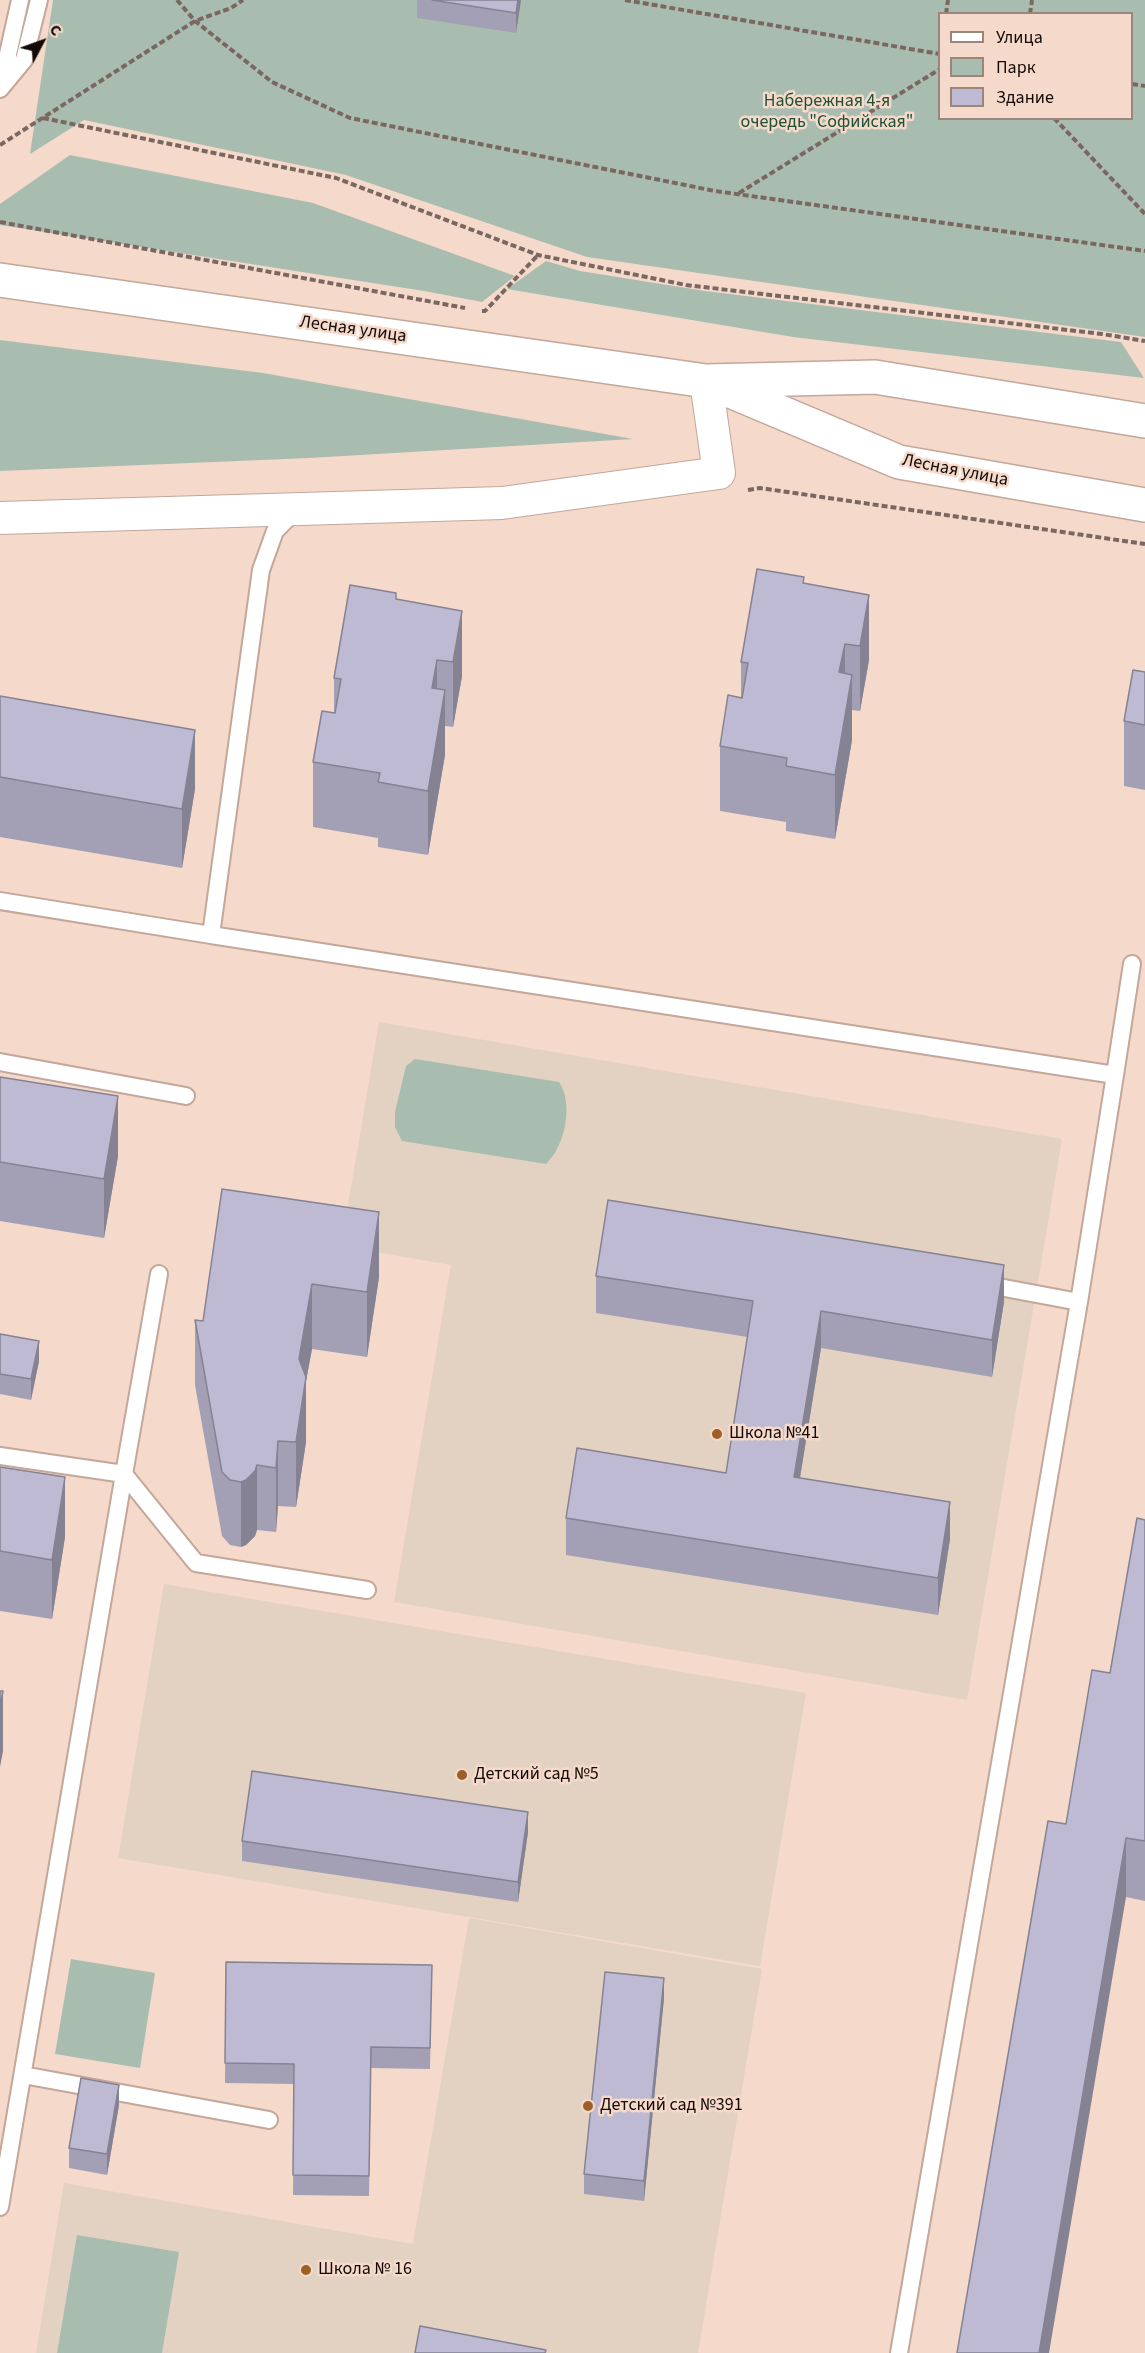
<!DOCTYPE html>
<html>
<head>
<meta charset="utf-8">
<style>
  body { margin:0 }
  #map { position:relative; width:1145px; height:2353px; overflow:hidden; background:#f5d9cb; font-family:"Source Sans 3",sans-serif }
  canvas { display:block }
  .legend { position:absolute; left:938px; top:12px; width:195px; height:108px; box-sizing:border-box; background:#f5d9cb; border:2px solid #9b867c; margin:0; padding:8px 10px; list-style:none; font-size:18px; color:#130a06 }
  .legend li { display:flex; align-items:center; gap:12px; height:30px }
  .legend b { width:30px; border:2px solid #9b867c }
  .north { position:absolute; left:12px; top:12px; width:60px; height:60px; -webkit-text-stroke:4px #f5d9cb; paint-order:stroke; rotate:49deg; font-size:16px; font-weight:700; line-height:24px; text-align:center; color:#130a06 }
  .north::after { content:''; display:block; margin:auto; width:21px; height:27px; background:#130a06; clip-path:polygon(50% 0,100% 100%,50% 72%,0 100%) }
</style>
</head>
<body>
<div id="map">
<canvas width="1145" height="2353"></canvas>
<ul class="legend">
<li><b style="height:8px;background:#fff"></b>Улица</li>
<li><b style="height:16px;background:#a8bdaf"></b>Парк</li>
<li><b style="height:16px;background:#bebad3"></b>Здание</li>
</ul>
<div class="north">С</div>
</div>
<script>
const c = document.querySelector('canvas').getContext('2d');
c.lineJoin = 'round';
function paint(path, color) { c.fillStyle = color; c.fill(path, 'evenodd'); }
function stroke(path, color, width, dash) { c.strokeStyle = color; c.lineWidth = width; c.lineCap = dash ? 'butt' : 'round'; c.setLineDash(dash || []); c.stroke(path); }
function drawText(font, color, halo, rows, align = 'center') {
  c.font = font + ' "Source Sans 3",sans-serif'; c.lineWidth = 5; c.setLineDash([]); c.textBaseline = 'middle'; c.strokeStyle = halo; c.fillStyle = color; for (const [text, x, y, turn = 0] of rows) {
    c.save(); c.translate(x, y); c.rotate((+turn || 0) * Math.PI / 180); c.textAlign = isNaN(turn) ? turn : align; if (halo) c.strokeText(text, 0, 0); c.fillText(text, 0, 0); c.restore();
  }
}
paint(new Path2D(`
  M379 1022 1062 1139 967 1700 394 1602 451 1265 341 1246Z
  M164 1584 806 1693 760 1966 118 1858Z
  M469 1918 762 1969 698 2353H36L64 2183 413 2244Z`), '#e3d2c1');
paint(new Path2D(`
  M53 0H1145V337L587 257 346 175 84 120 30 154ZM940 14H1132V118H940Z
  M70 155 313 203 515 276 482 302 424 291 0 225V204Z
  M546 261 580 271 705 291 1121 342 1144 378 793 337 507 289Z
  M0 340 263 373 633 439 309 458 0 471Z
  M415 1059 559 1082C574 1104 565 1146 546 1164L402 1141 395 1127V1112L406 1066Z
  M71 1959 155 1973 140 2068 55 2054Z
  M77 2235 179 2252 162 2353H57Z`), '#a8bdaf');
const lane = new Path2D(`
  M7 79 8 54 20 0
  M0 89 24 60 39 0
  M297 509 275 531 261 570 211 935 1115 1075 1079 1302 899 2353
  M0 901 211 935
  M0 1062 186 1096
  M1115 1075 1132 964
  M159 1274 124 1474 196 1563 367 1590
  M983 1284 1079 1302
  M0 1456 124 1474 0 2207
  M23 2075 269 2120`);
const street = new Path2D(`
  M0 518 502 503 719 473 706 381`);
const primary = new Path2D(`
  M0 280 706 381 875 377 1145 421
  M716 385 899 462 1145 505`);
stroke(lane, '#c2a79a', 20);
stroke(street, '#c2a79a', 34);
stroke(primary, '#c2a79a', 36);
stroke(new Path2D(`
  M177 0 195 21 272 82 350 118 715 191 1145 251
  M625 0 940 54
  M946 14 948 0
  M1030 14 1032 0
  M1132 84 1145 86
  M43 118 336 178 538 255 686 285 1102 334 1145 341
  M1054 118 1145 214
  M0 145 195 21 231 8 243 0
  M739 193 940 69
  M0 222 465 308
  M482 311H485L538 255
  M748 490 760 488 1145 544`), '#7a6860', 4, [6, 3]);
stroke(lane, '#fff', 16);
stroke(street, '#fff', 32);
stroke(primary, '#fff', 33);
paint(new Path2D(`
  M417 0H521L516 33 417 18Z
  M804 584 869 595V660L860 711 852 710V740L835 839 786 831V822L720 811V746L741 698V662Z
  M396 600 462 611V676L453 727 445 726V755L428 855 378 847V838L313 827V762L334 713V678Z
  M1145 672V790L1124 786V721Z
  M0 696 195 789 182 868 0 837Z
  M0 1077 118 1156 104 1238 0 1221Z
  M222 1189 379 1277 367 1357 312 1349 306 1381V1442L296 1507 278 1506 276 1532 257 1530 255 1536 246 1545 241 1547 230 1545 222 1536 195 1385V1320L203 1321Z
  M596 1276 1004 1302 992 1377 821 1348 800 1478 950 1539 938 1615 566 1555V1518L726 1473 748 1337 596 1313Z
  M0 1334 39 1361 31 1400 0 1394Z
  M0 1467 65 1537 52 1619 0 1611Z
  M1145 1520V1901L1126 1897 1066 1824 1110 1673Z
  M528 1832 518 1902 242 1861V1841Z
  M226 1962 432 1965 430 2069 371 2068 369 2196 293 2195 294 2084 225 2083Z
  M664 1998 644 2201 584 2194V2174Z
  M119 2105 107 2175 69 2168V2148Z`), '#a3a0b5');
paint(new Path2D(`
  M518 0H521L516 33V13Z
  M869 595V660L860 711V646Z
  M462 611V676L453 727V662Z
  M845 644V709L839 672Z
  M437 660V724L432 688Z
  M852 675V740L835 839V775Z
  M445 690V755L428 855V791Z
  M195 730V789L182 868V809Z
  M118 1096V1156L104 1238V1179Z
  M379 1212V1277L367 1357V1292Z
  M1004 1265V1302L992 1377V1340Z
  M312 1284V1349L306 1381V1442L296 1507V1442L299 1359Z
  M821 1311V1348L794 1514V1477Z
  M39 1341V1361L31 1400V1379Z
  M278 1441V1506L276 1532V1468Z
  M257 1465V1530L255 1536 246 1545 241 1547V1482Z
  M65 1477V1537L52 1619V1560Z
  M950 1502V1539L938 1615V1578Z
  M3 1691V1751L0 1767V1707Z
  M528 1812V1832L518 1902V1882Z
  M1126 1838V1897L1049 2353H1039Z
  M664 1978V1998L644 2201V2181Z
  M119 2085V2105L107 2175V2154Z`), '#858294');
const building = new Path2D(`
  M432 0H518L516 13Z
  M757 569 804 577 803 583 869 595 860 646 845 644 839 672 852 675 835 775 786 766 787 758 720 746 728 695 742 698 748 663 741 662Z
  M350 585 396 593V599L462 611 453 662 437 660 432 688 445 690 428 791 378 782 380 773 313 762 322 711 335 713 341 679 334 678Z
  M1133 670 1145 672V725L1124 721Z
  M0 696 195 730 182 809 0 777Z
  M0 1077 118 1096 104 1179 0 1162Z
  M222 1189 379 1212 367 1292 312 1284 299 1359 306 1377 296 1442 278 1441 276 1468 257 1465 255 1471 246 1480 241 1482 230 1480 222 1472 195 1320 203 1321Z
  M608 1200 1004 1265 992 1340 821 1311 794 1477 950 1502 938 1578 566 1518 577 1448 726 1473 753 1301 596 1276Z
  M0 1334 39 1341 31 1379 0 1374Z
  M0 1467 65 1477 52 1560 0 1551Z
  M1137 1518 1145 1520V1841L1126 1838 1039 2353H957L1048 1821 1066 1824 1092 1670 1110 1673Z
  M0 1691H3L0 1707Z
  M252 1771 528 1812 518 1882 242 1841Z
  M226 1962 432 1965 430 2048 371 2047 369 2176 293 2175 294 2064 225 2063Z
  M605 1972 664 1978 644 2181 584 2174Z
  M81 2078 119 2085 107 2154 69 2148Z
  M420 2326 546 2350 545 2353H415Z`);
paint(building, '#bebad3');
stroke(building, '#858294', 1.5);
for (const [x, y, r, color] of [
  [717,1434,6,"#9e5f27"],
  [462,1775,6,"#9e5f27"],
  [588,2106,6,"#9e5f27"],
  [306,2270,6,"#9e5f27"]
]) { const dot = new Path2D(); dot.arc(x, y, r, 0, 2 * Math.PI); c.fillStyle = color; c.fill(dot); stroke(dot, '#f5d9cb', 2); }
drawText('18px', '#1e5135', '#f5d9cb', [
  ["Набережная 4-я",827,102],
  ["очередь \"Софийская\"",827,123]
]);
drawText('18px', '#130a06', '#f5d9cb', [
  ["Лесная улица",353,330,8],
  ["Лесная улица",955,471,11]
]);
drawText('18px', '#130a06', '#f5d9cb', [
  ["Школа №41",729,1434],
  ["Детский сад №5",474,1775],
  ["Детский сад №391",600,2106],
  ["Школа № 16",318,2270]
], 'left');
</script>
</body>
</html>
